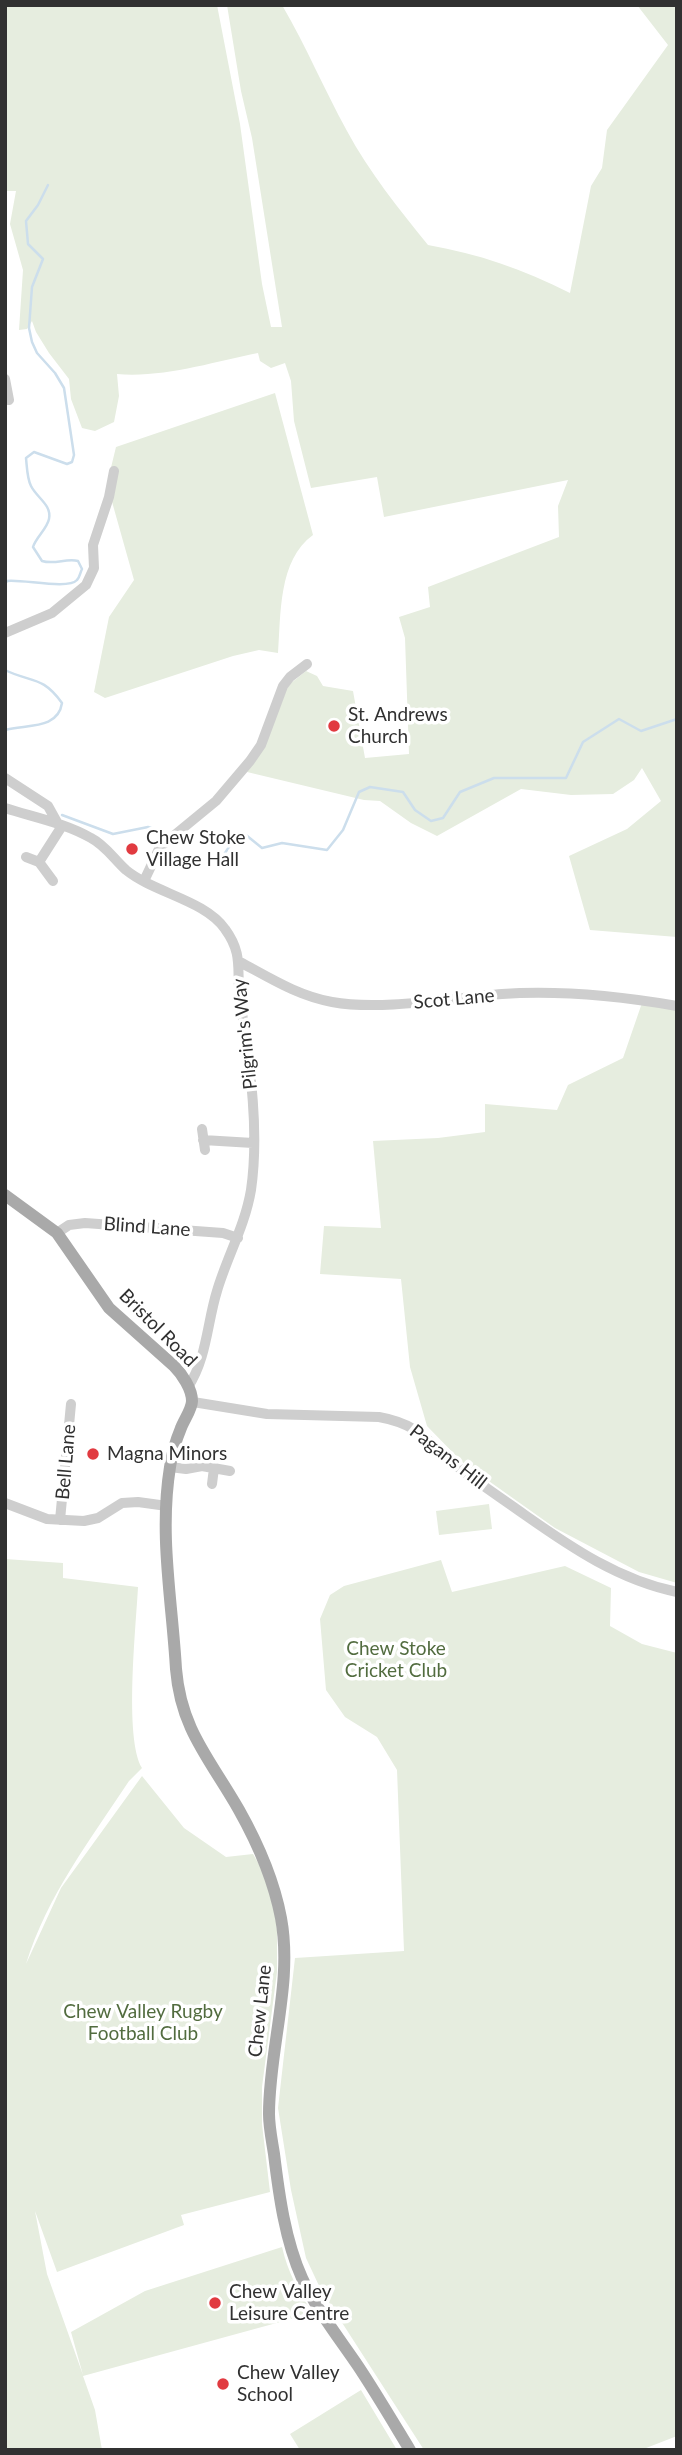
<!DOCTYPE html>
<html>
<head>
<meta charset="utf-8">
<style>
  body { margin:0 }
  #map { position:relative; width:682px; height:2455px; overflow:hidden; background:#fff; font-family:Lato,sans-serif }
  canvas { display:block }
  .frame { position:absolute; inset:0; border:7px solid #313131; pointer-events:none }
</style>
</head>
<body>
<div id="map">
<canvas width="682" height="2455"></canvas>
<div class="frame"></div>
</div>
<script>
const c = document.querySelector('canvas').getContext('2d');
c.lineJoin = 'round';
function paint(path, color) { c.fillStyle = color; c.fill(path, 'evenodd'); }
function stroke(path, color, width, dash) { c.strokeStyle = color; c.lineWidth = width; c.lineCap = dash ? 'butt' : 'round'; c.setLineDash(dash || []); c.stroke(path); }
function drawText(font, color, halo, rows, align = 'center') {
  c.font = font + ' Lato,sans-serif'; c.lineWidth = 7; c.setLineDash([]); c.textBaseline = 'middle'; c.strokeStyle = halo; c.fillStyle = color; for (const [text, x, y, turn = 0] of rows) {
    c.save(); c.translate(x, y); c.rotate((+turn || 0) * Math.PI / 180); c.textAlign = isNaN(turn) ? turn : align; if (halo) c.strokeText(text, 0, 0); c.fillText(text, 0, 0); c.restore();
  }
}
paint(new Path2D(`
  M5 5H217L240 124 262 284 271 327H282L252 138 241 91 227 5H282C306 46 324 89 347 131 369 172 399 209 428 245 479 254 523 269 570 293L591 186 602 168 607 130 668 45 637 5H677V937L590 930 569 856 627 829 661 801 642 768 634 780 613 794 571 795 521 789 437 836 411 823 380 801 364 800 247 772 285 691 291 683 306 671 317 676 323 686 353 691 365 758 409 754 405 638 399 617 430 607 428 587 559 537 558 506 568 480 384 517 377 477 311 488 294 421 291 381 285 363 271 368 260 361 258 353C213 362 163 378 117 374L119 396 114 422 95 431 82 428 71 399 69 379 49 353 36 332 32 321 27 329 19 330 23 270 10 224 16 191H5Z
  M275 393 313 535C278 560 281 615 278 653L259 650 233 656 105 698 94 692 109 617 134 580 107 484 116 447Z
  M643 1000 677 1006V1583L639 1572 555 1528 462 1462 427 1426 410 1367 401 1279 320 1274 324 1226 381 1228 373 1141 438 1138 485 1132V1104L557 1110 568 1085 623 1058Z
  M489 1504 492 1529 439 1535 436 1511Z
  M5 1559 63 1563V1578L138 1587C136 1627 124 1738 142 1768L129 1781C90 1840 47 1896 26 1964L61 1888 142 1776 184 1828 226 1857 253 1854 272 1887 277 1930V1972L262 2087V2124L270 2192 181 2215 184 2225 57 2272 35 2211 47 2274 83 2375 71 2332 145 2291 282 2247C288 2272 298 2292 313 2313L83 2376 95 2410 102 2450H5Z
  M441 1560 452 1592 565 1566 611 1588 610 1626 642 1644 677 1653V2436L641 2450H424L321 2290 306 2258 291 2190 278 2108 295 1958 404 1951 397 1770 377 1737 345 1717 326 1690 320 1619 330 1595 344 1586Z
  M361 2390 397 2450H300L290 2434Z`), '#e6eddf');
stroke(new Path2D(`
  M5 584 7 581C23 579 68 590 77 580 80 577 80 573 82 569L78 561C66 558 55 565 42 561L33 547C36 537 47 529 49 519 52 505 37 498 31 486 27 478 27 467 26 458L34 452 67 464 72 462 74 455 64 388 55 373 37 353 32 342 29 328 32 287 43 259 28 244 26 221 38 205 48 185
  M5 670C31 683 42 675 62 703 58 730 26 724 5 730
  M62 815 113 834 148 827 160 831
  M216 861 219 862 235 838 246 835 262 848 282 843 327 850 343 830 359 792 370 787 403 792 415 810 431 821 443 818 460 792 494 778H566L583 742 619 719 641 731 677 719`), '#ccdeec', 2.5);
stroke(new Path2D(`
  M5 379 9 400
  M5 633 52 613 86 585 94 568 93 545 109 497 114 471
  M5 778 48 806 58 824
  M5 808C33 817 65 823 91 838 105 845 114 859 126 870 154 893 205 900 225 929 244 955 236 970 240 999 249 1061 260 1128 251 1190 245 1226 227 1257 217 1291 207 1323 207 1358 188 1387
  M26 857 39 862 53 881
  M39 862 62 826
  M144 881 160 847 216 801 250 761 261 745 283 686 290 677 307 664
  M240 962C270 978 298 996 332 1002 381 1011 451 998 502 994 561 990 619 996 677 1006
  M202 1129 205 1150
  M203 1140 253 1143
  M57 1233 69 1225 85 1223 223 1233 238 1238
  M193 1402 267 1414 379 1417C424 1425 430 1446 463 1471 483 1486 504 1500 525 1515 572 1548 619 1580 677 1592
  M170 1467 186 1469 202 1466 230 1471
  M212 1484 214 1468
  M5 1503 47 1519 84 1521 98 1518 122 1503 138 1502 167 1506
  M60 1520 71 1404`), '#cecece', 10);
stroke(new Path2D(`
  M5 1195 57 1233 109 1308 174 1366C182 1374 192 1389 192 1401 192 1409 184 1420 181 1428 176 1440 172 1453 170 1467 159 1535 172 1600 176 1669 181 1730 210 1759 239 1810 257 1842 274 1881 281 1918 293 1983 269 2048 269 2114 269 2127 272 2141 274 2154 279 2195 285 2240 302 2278 316 2309 339 2338 358 2366 376 2393 393 2422 410 2450`), '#a9a9a9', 12);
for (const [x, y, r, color] of [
  [334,726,7,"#e13a40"],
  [132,849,7,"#e13a40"],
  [93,1454,7,"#e13a40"],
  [215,2303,7,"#e13a40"],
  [223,2384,7,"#e13a40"]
]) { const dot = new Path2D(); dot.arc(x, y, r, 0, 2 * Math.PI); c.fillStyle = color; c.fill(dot); stroke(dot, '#fff', 2.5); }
drawText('19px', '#313131', '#fff', [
  ["St. Andrews",348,715],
  ["Church",348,737],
  ["Chew Stoke",146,838],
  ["Village Hall",146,860],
  ["Magna Minors",107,1454],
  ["Chew Valley",229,2292],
  ["Leisure Centre",229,2314],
  ["Chew Valley",237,2373],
  ["School",237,2395]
], 'left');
drawText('19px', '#313131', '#fff', [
  ["Scot Lane",454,999,-5],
  ["Pilgrim's Way",245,1034,-96],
  ["Blind Lane",147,1227,4],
  ["Bristol Road",158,1328,45],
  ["Pagans Hill",448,1457,38],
  ["Bell Lane",66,1462,-85],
  ["Chew Lane",260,2011,-84]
]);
drawText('19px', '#526c3f', '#fff', [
  ["Chew Stoke",396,1649],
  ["Cricket Club",396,1671],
  ["Chew Valley Rugby",143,2012],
  ["Football Club",143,2034]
]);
</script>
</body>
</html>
